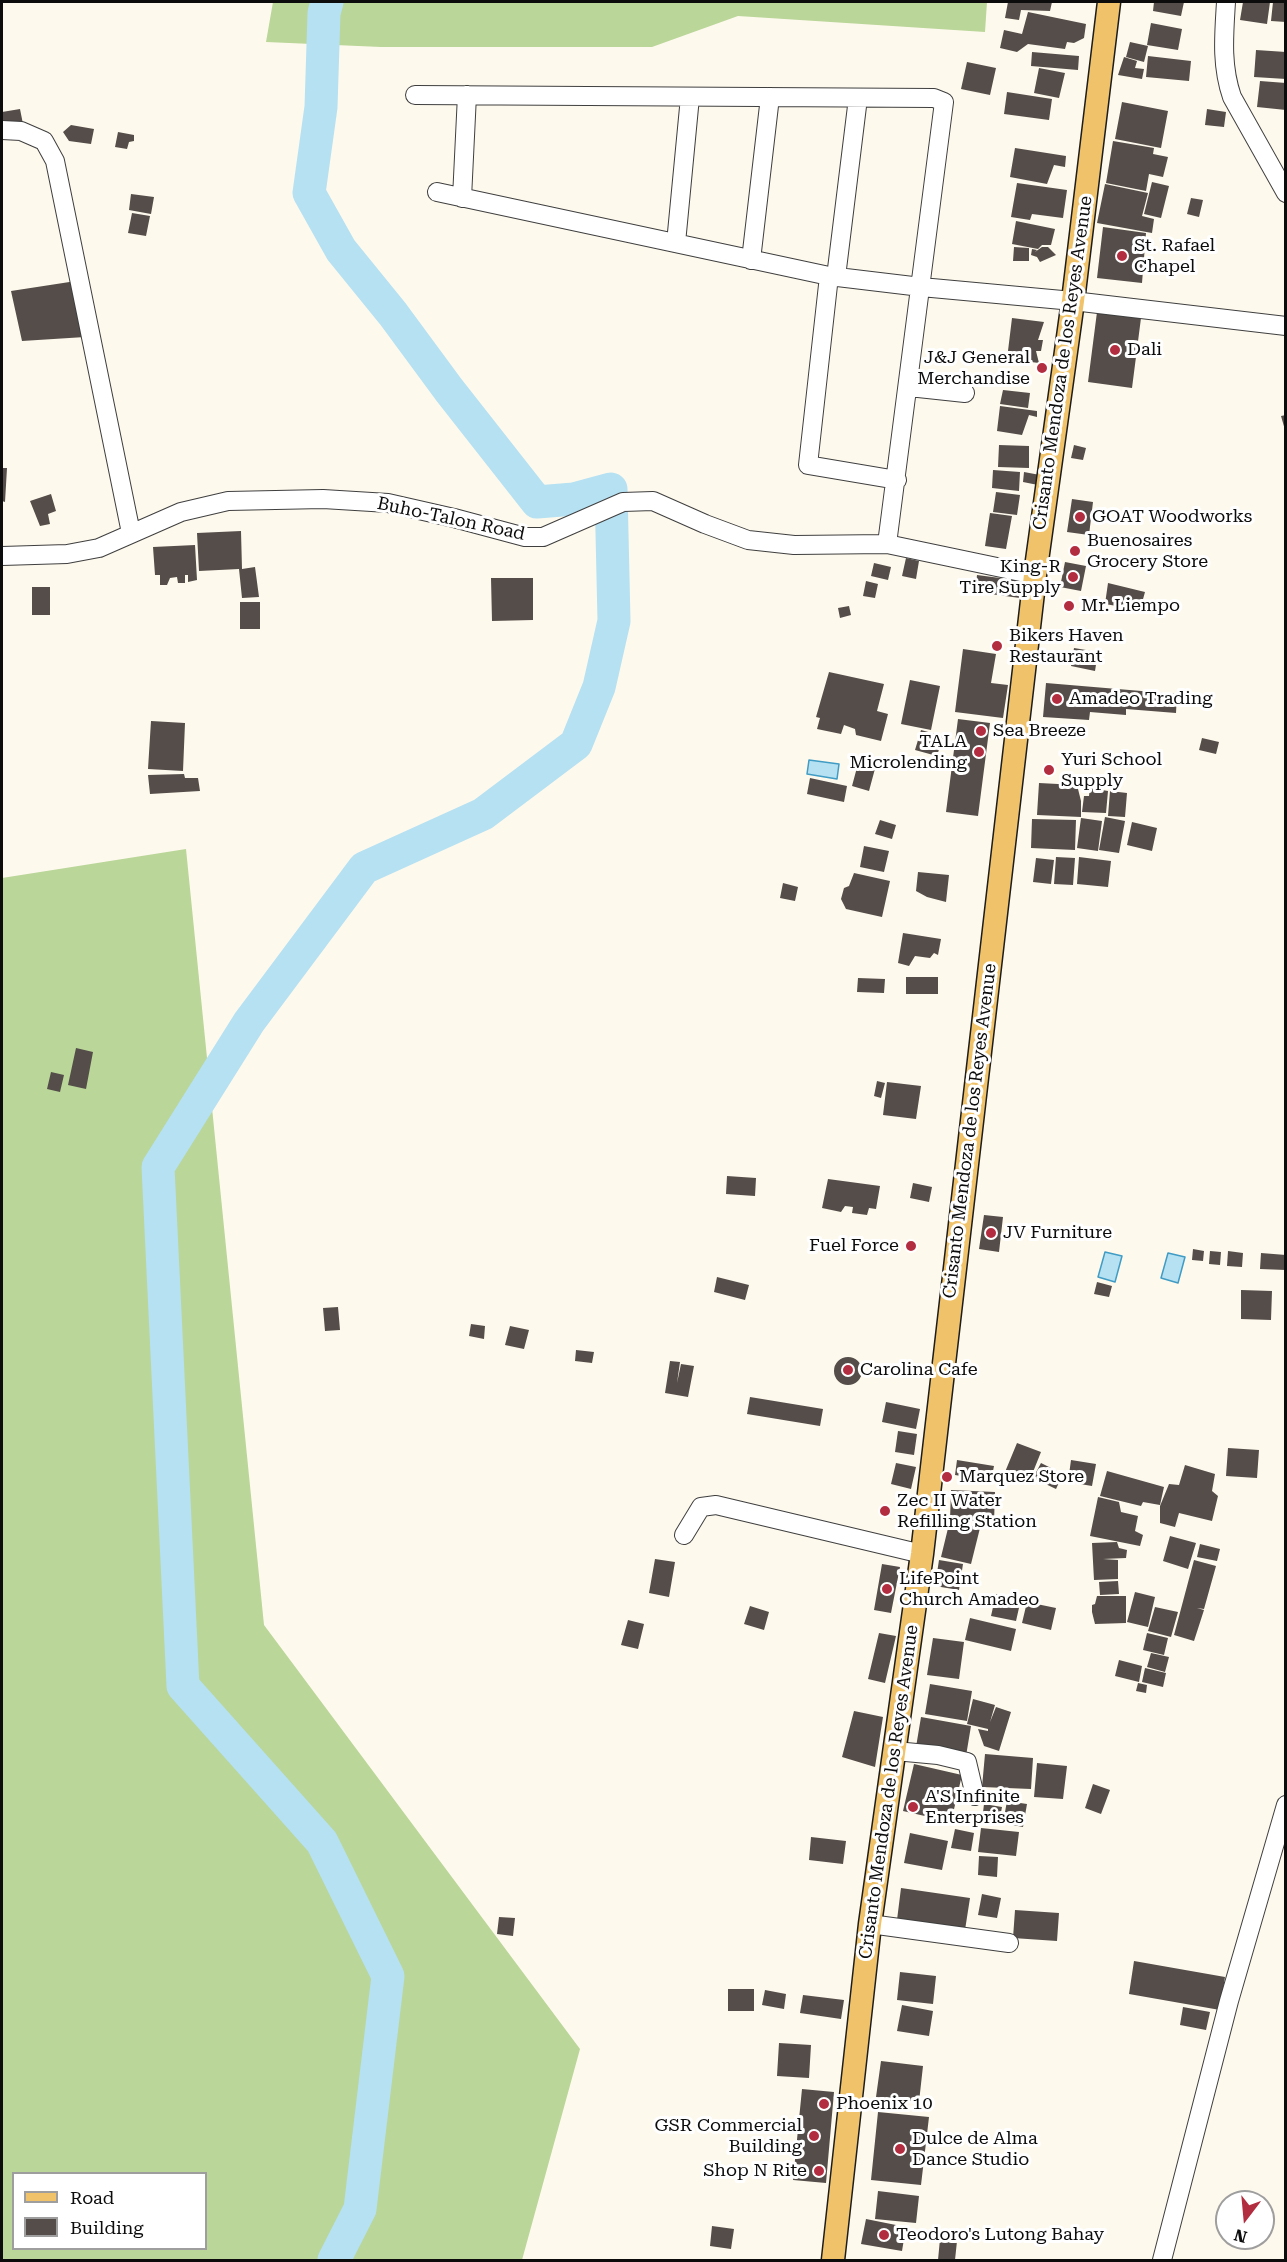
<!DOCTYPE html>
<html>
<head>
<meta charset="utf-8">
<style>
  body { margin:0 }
  #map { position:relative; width:1287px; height:2262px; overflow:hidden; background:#fef9ed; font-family:"Roboto Serif",serif }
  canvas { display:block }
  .frame { position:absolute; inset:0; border:3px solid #0c0c0c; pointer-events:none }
  .legend { position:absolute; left:12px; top:2172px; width:195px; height:78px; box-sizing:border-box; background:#fff; border:2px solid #9e9e9e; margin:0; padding:8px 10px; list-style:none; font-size:18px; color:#0c0c0c }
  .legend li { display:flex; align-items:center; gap:12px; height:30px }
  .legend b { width:30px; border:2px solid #9e9e9e }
  .north { position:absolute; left:1215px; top:2190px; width:60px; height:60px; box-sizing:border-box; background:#fff; border:2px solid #9e9e9e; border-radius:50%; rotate:196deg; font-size:16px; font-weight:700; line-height:24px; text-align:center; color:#0c0c0c }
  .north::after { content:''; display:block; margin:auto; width:21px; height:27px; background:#b32d40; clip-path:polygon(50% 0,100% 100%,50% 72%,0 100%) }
</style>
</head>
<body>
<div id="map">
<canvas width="1287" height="2262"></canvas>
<div class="frame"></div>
<ul class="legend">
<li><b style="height:8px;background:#f0c36b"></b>Road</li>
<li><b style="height:16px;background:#544d49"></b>Building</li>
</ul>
<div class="north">N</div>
</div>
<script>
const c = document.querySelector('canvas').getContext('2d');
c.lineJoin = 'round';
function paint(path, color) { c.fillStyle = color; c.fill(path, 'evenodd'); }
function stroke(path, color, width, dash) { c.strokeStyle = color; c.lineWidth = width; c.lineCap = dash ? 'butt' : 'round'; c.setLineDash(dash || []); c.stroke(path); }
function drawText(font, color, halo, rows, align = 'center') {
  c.font = font + ' "Roboto Serif",serif'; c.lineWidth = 6; c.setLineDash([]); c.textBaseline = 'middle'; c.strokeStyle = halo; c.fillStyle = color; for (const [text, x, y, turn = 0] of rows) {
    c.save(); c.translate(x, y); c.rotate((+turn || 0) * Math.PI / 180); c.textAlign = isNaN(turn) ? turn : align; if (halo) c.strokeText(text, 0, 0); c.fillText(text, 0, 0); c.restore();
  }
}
paint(new Path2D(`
  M273 2H987L985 32 738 16 652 47H381L266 42Z
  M186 849 264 1625 580 2049 522 2260H2V878ZM14 2174H206V2248H14Z`), '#bad699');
const water = new Path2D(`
  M809 760 839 764 837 779 807 774Z
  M1105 1252 1122 1256 1115 1282 1098 1277Z
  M1168 1253 1185 1257 1178 1283 1161 1278Z`);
paint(water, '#b5e1f2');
stroke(water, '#409cc4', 1.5);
stroke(new Path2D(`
  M327 2 324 13 321 107 309 193 341 250 393 314 449 390 537 502 574 499 611 489 614 621 599 687 576 744 483 814 364 868 249 1022 158 1167 183 1686 322 1842 388 1976 360 2209 334 2260`), '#b5e1f2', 33);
paint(new Path2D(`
  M1008 2H1052L1050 11 1021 10 1019 20 1005 18Z
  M1154 2H1184L1181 16 1153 11Z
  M1243 2H1270L1267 24 1240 20Z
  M1273 2H1286V22L1271 21Z
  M1028 12 1086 24 1084 38 1074 43 1067 42 1065 49 1028 44 1017 52 1000 48 1004 30 1022 34Z
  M1151 23 1182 29 1178 50 1147 45Z
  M1130 42 1148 46 1144 62 1126 57Z
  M1256 50 1286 52V79L1254 77Z
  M1032 52 1079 56 1078 70 1031 66Z
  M1148 56 1191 61 1189 81 1146 77Z
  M1124 57 1137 61 1135 68 1144 69 1142 79 1118 75Z
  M967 62 996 68 990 95 961 89Z
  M1039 68 1065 73 1059 98 1034 93Z
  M1260 81 1286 83V110L1257 107Z
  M1007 92 1052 99 1049 120 1004 114Z
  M1122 102 1168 111 1161 148 1115 139Z
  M20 109 23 124 2 127V112Z
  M1207 109 1226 112 1224 127 1205 125Z
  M71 125 94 129 91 144 69 141 63 132Z
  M118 132 134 135V141L129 142 127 149 115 147Z
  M1113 141 1154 148 1153 154 1168 157 1163 177 1149 174 1146 191 1106 183Z
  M1015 148 1066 156 1065 167 1054 165 1047 184 1010 177Z
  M1152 182 1169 186 1161 218 1144 214Z
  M1017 183 1067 190 1063 218 1032 214 1030 220 1011 217Z
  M1105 184 1148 193 1142 216 1154 219 1152 233 1097 223Z
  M131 194 154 197 151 214 129 210Z
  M1191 198 1203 200 1199 217 1187 214Z
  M132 213 150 216 146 236 128 233Z
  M1016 221 1055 229 1051 245H1042L1038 249 1012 244Z
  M1103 227 1146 233 1142 283 1097 278Z
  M1014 247 1029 248V261H1013Z
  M1042 247H1048L1056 255 1040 262 1037 257 1031 255 1032 249 1037 250 1035 252Z
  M76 281 85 337 22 341 11 291Z
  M1097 312 1141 318 1132 388 1088 382Z
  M1012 318 1044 322 1038 340H1043L1041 351H1036L1039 363 1007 359Z
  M1003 390 1030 393 1028 408 1000 404Z
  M1000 406 1037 411V417L1029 415 1022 435 997 431Z
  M1286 415V430H1285L1281 416Z
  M999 445 1029 446V468L998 467Z
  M1074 445 1086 448 1083 460 1071 458Z
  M2 468H7L5 502 2 501Z
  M993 470 1020 472 1019 491 992 488Z
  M1024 472 1040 475 1038 485 1023 482Z
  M996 492 1020 495 1017 515 993 512Z
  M51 494 56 511 48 514 50 524 40 526 30 501Z
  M1072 499 1093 502 1089 535 1067 532Z
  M990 513 1012 516 1006 549 985 546Z
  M241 531 242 569 255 567 259 597 242 598 239 569 199 571 197 533Z
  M195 545 197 580 188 582V575H185V583H178L177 577 170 578 167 585H160V575H155L153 547Z
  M906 558 919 561 916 579 902 576Z
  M1065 562 1086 566 1081 591 1060 587Z
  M874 563 891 567 888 580 871 576Z
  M977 575 1023 581 1020 598 975 592Z
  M491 578H533V620L492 621Z
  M866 581 878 584 875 598 863 596Z
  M1108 583 1145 592 1140 610 1105 604Z
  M32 587H50V615H32Z
  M240 602H260V629H240Z
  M849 606 851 615 840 618 838 608Z
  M1074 648 1098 652 1095 671 1071 666Z
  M963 649 996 654 991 683 1008 685 1003 718 955 712Z
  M829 672 884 684 877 711 888 714 881 741 856 735 855 729 844 725 841 734 817 729 820 718 816 717Z
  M910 680 940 686 931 730 901 724Z
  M1046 683 1177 694 1176 713 1126 709V715L1090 712 1089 720 1043 717Z
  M958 719 990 723 978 816 946 812Z
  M151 721 185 723 183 771 148 769Z
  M921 730 943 736 937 756 915 750Z
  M1202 738 1219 742 1216 754 1199 750Z
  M859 760 876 765 869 791 852 786Z
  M184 774 185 778H198L200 791 150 794 148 775Z
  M810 778 847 786 844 802 807 794Z
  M1039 783 1077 785 1081 801V817L1037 815Z
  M1090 788 1108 791 1106 813 1082 812 1084 796H1089Z
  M1110 791 1127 793 1125 817 1108 816Z
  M1105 817 1125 821 1119 853 1099 850Z
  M1081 818 1102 821 1098 851 1077 848Z
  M1032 819 1076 820 1075 850 1031 848Z
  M880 820 896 825 892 839 875 834Z
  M1132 822 1157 828 1152 851 1127 845Z
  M864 846 889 851 884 872 860 867Z
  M1056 857 1075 858 1073 885 1054 884Z
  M1079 857 1111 861 1108 887 1077 884Z
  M1036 858 1054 860 1051 884 1033 882Z
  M918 872 949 875 946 902 927 897 916 891Z
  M854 873 890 881 882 917 846 909 841 899 844 888 849 886Z
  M783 883 798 887 795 901 780 898Z
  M903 933 941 939 938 955 934 953 930 958 915 956 909 966 898 963Z
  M906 977H938V994H906Z
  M858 978 885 979 884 993 857 992Z
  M76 1048 93 1052 86 1089 68 1085Z
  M51 1072 64 1075 60 1092 47 1089Z
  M877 1081 885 1083 881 1098 874 1096Z
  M887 1082 921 1086 916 1119 883 1115Z
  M727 1176 756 1178 755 1196 726 1194Z
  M828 1179 880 1186 876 1209 869 1208 867 1215 852 1213 853 1207 845 1206 841 1212 822 1208Z
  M913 1183 932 1187 929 1202 910 1198Z
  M984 1215 1003 1217 999 1252 979 1249Z
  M1193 1249 1204 1251 1203 1261 1192 1260Z
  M1210 1251 1221 1252 1220 1265 1209 1264Z
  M1228 1251 1243 1253 1242 1267 1227 1266Z
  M1261 1253 1286 1255V1270L1260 1269Z
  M717 1277 749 1285 745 1300 714 1292Z
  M1097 1282 1112 1286 1109 1297 1094 1294Z
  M1241 1290 1272 1291 1271 1320 1241 1319Z
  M338 1307 340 1330 325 1331 323 1308Z
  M471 1324 485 1326 484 1339 469 1336Z
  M510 1326 529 1330 524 1349 505 1345Z
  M576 1350 594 1352 592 1363 575 1361Z
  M834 1371a14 14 0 1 1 28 0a14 14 0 1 1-28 0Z
  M670 1361 680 1362 677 1383 681 1364 694 1366 688 1397 665 1393Z
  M750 1397 823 1409 820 1426 747 1414Z
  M886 1402 920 1409 916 1429 882 1422Z
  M898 1431 917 1434 914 1455 895 1452Z
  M1017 1443 1041 1452 1029 1482 1005 1472Z
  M1228 1448 1259 1450 1257 1478 1226 1476Z
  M957 1460 994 1466 991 1481 955 1475Z
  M1071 1460 1096 1464 1092 1486 1068 1482Z
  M896 1463 916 1467 911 1489 891 1484Z
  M1041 1463 1063 1474 1056 1489 1033 1478Z
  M1185 1465 1215 1474 1212 1491 1218 1496 1212 1521 1179 1513 1175 1527 1160 1523V1506L1169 1484 1179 1485Z
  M1107 1471 1164 1487 1160 1505 1143 1502 1141 1506 1100 1496Z
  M951 1490 995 1492 994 1522 950 1520Z
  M1098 1497 1119 1502 1121 1512 1138 1516 1135 1531 1143 1535 1140 1546 1090 1536Z
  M950 1520 980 1528 971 1564 941 1557Z
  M1170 1536 1196 1543 1188 1569 1163 1561Z
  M1117 1542 1119 1548 1127 1550 1126 1558 1103 1559 1118 1560V1579L1094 1580 1092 1543Z
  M1200 1544 1220 1549 1217 1561 1197 1557Z
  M655 1559 675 1562 669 1597 649 1593Z
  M939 1560 963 1564 959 1590 935 1586Z
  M1194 1560 1216 1566 1204 1609 1197 1608 1204 1610 1194 1641 1174 1635Z
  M882 1564 900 1567 891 1613 874 1610Z
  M1118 1581 1119 1594 1100 1595 1099 1582Z
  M1135 1592 1155 1597 1148 1627 1127 1622Z
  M996 1594 1021 1599 1016 1621 991 1616Z
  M1097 1596H1126V1623L1095 1624 1092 1612V1605L1095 1604Z
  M1027 1602 1056 1608 1051 1630 1022 1623Z
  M750 1606 769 1612 764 1630 744 1624Z
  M1155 1607 1178 1612 1171 1637 1148 1631Z
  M970 1618 1016 1629 1011 1651 965 1640Z
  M628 1620 644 1624 638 1649 621 1645Z
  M879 1633 896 1636 885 1683 868 1679Z
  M1147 1633 1168 1638 1164 1655 1143 1650Z
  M933 1638 964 1642 959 1679 927 1675Z
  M1151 1653 1169 1657 1165 1672 1147 1667Z
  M1119 1660 1142 1666 1139 1682 1115 1676Z
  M1145 1668 1166 1673 1163 1687 1142 1682Z
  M1138 1683 1147 1685 1146 1693 1136 1691Z
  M930 1684 972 1691 967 1721 925 1714Z
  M973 1699 995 1705 990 1722 996 1707 1011 1712 999 1751 984 1746 978 1729 988 1731V1729L967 1724Z
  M854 1711 883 1717 875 1767 842 1757Z
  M921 1717 971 1726 966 1756 916 1747Z
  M985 1754 1033 1758 1031 1789 982 1787Z
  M1037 1763 1067 1766 1063 1799 1034 1797Z
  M914 1764 962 1775 951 1822 903 1811Z
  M1093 1784 1110 1790 1101 1814 1085 1808Z
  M1007 1801 1027 1804 1023 1827 1003 1823Z
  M984 1804 1002 1807 999 1823 982 1821Z
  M981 1828 1019 1832 1016 1856 978 1852Z
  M955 1829 974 1833 971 1851 951 1848Z
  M910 1833 948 1841 942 1870 904 1863Z
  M811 1837 846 1841 843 1864 809 1860Z
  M979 1856 998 1857 997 1877 978 1875Z
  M901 1888 970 1898 965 1930 897 1920Z
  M982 1894 1001 1898 997 1918 978 1915Z
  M1015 1910 1059 1913 1057 1941 1013 1938Z
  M499 1917 515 1918 513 1936 497 1934Z
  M1134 1961 1225 1977 1220 2010 1129 1994Z
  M900 1972 936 1976 933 2004 897 2000Z
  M728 1989H754V2011H728Z
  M765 1990 786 1994 784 2009 762 2005Z
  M803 1995 844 2000 841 2019 800 2013Z
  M902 2005 933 2011 929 2036 897 2031Z
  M1183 2007 1210 2012 1206 2030 1180 2025Z
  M779 2043 811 2045 809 2078 777 2076Z
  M881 2061 923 2066 919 2102 876 2097Z
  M802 2089 834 2092 826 2183 793 2180Z
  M878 2112 929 2117 921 2185 871 2180Z
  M878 2191 919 2196 916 2223 875 2219Z
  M866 2219 906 2227 902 2251 861 2244Z
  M712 2226 734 2229 731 2249 710 2246Z
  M940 2239 957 2241 955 2260H938Z`), '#544d49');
const minor = new Path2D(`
  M1226 2C1224 35 1221 65 1232 97L1286 193
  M415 95 934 98 944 102 887 544
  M2 130 21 131 44 141 55 161 131 533
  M437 192 829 276 921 287 1073 301 1286 326
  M462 198 467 95
  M676 243 690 97
  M751 260 770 97
  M829 276 808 465 897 480
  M836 277 858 98
  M909 387 965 393
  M2 556 67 554 99 548 181 512 228 501 323 499 388 503 454 518 525 537H543L623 502 653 501 705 524 748 540 794 545 887 544 1035 575
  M684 1535 701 1507 716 1505 922 1554
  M895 1751 938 1755 967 1762 975 1796
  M870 1924 1009 1943
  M1162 2260 1229 2001 1286 1805`);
const major = new Path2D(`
  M833 2260 870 1924 922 1554 1035 575 1073 301 1109 2`);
stroke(minor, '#3f3f3f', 20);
stroke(major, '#1d1d1d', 25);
stroke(minor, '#fff', 18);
stroke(major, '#f0c36b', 22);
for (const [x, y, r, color] of [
  [1122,256,6,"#b32d40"],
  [1115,350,6,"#b32d40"],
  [1042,368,6,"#b32d40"],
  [1080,517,6,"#b32d40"],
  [1075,551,6,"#b32d40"],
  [1073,577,6,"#b32d40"],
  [1069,606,6,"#b32d40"],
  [997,646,6,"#b32d40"],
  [1057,699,6,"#b32d40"],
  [981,731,6,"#b32d40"],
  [979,752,6,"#b32d40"],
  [1049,770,6,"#b32d40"],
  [991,1233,6,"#b32d40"],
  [911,1246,6,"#b32d40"],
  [848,1370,6,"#b32d40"],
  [947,1477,6,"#b32d40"],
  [885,1511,6,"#b32d40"],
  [887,1589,6,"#b32d40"],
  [913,1807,6,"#b32d40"],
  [824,2104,6,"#b32d40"],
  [814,2136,6,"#b32d40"],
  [900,2149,6,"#b32d40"],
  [819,2171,6,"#b32d40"],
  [884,2235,6,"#b32d40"]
]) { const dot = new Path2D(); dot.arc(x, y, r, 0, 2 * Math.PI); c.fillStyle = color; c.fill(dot); stroke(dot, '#fff', 2); }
drawText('18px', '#0c0c0c', '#fff', [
  ["St. Rafael",1134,246],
  ["Chapel",1134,267],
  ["Dali",1127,350],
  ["J&J General",1030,358,"right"],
  ["Merchandise",1030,379,"right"],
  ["GOAT Woodworks",1092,517],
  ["Buenosaires",1087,541],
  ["Grocery Store",1087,562],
  ["King-R",1061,567,"right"],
  ["Tire Supply",1061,588,"right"],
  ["Mr. Liempo",1081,606],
  ["Bikers Haven",1009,636],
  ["Restaurant",1009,657],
  ["Amadeo Trading",1069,699],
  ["Sea Breeze",993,731],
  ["TALA",967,742,"right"],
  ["Microlending",967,763,"right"],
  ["Yuri School",1061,760],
  ["Supply",1061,781],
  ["JV Furniture",1003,1233],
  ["Fuel Force",899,1246,"right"],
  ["Carolina Cafe",860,1370],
  ["Marquez Store",959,1477],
  ["Zec II Water",897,1501],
  ["Refilling Station",897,1522],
  ["LifePoint",899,1579],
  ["Church Amadeo",899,1600],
  ["A'S Infinite",925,1797],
  ["Enterprises",925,1818],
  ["Phoenix 10",836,2104],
  ["GSR Commercial",802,2126,"right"],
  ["Building",802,2147,"right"],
  ["Dulce de Alma",912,2139],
  ["Dance Studio",912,2160],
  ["Shop N Rite",807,2171,"right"],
  ["Teodoro's Lutong Bahay",896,2235]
], 'left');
drawText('18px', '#0c0c0c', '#fff', [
  ["Crisanto Mendoza de los Reyes Avenue",1063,363,-82],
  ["Buho-Talon Road",451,519,12],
  ["Crisanto Mendoza de los Reyes Avenue",970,1131,-83],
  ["Crisanto Mendoza de los Reyes Avenue",889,1792,-82]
]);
</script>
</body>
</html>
